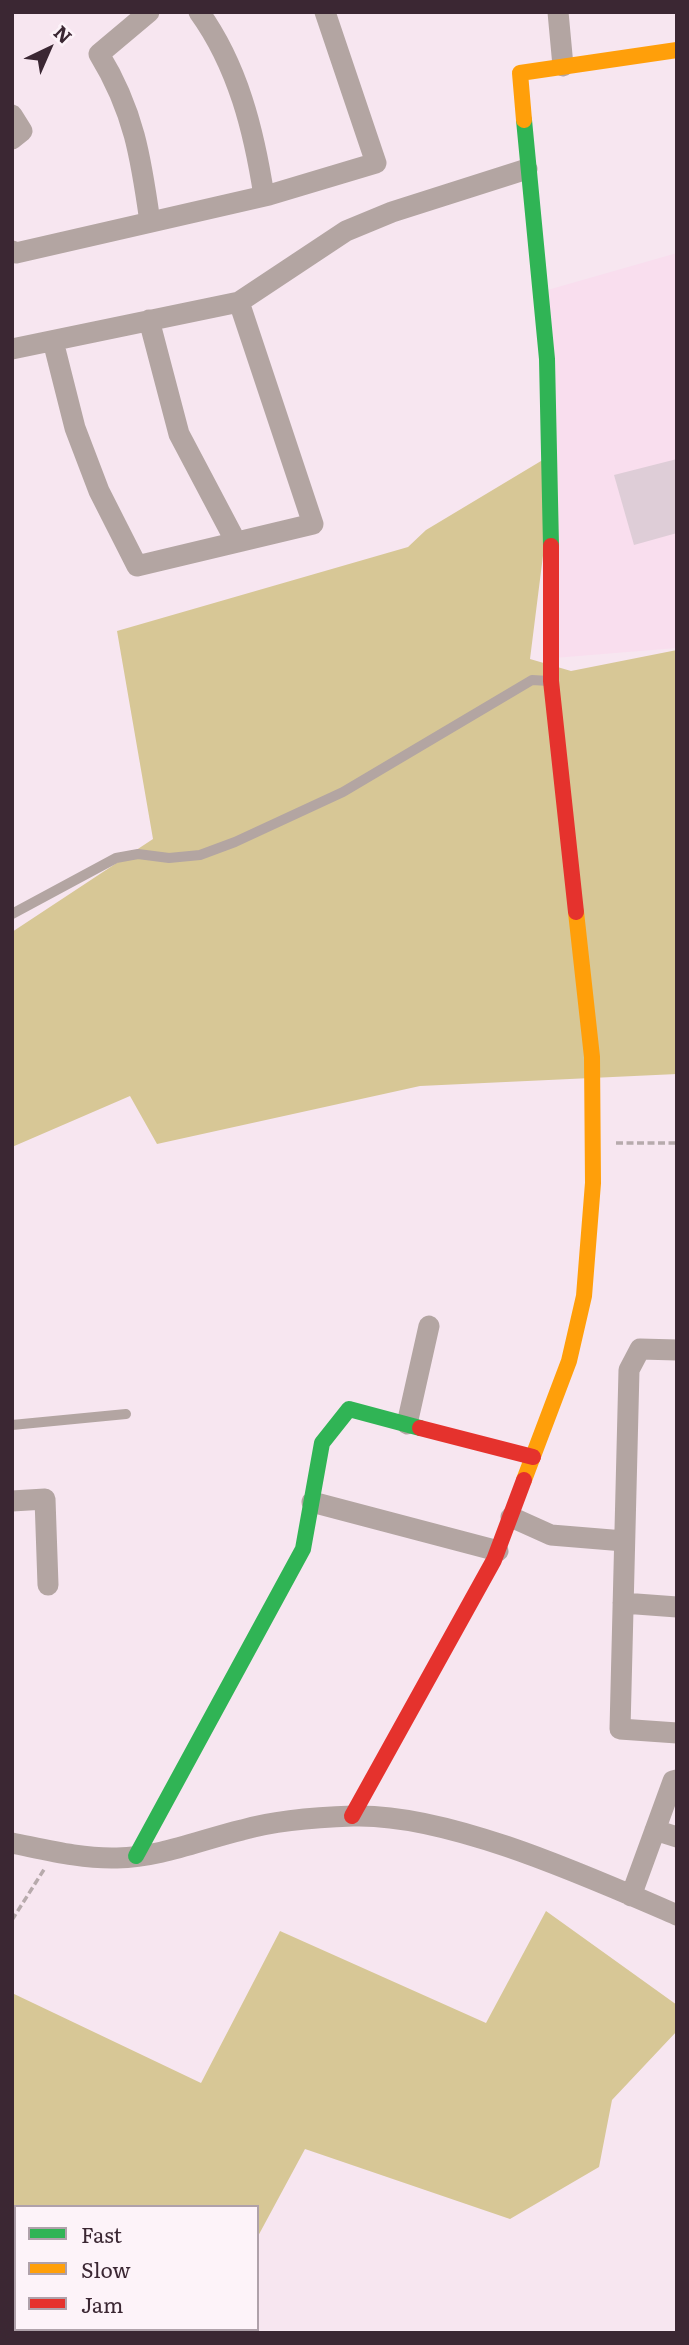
<!DOCTYPE html>
<html>
<head>
<meta charset="utf-8">
<style>
  body { margin:0 }
  #map { position:relative; width:689px; height:2345px; overflow:hidden; background:#f7e6f0; font-family:Literata,serif }
  canvas { display:block }
  .frame { position:absolute; inset:0; border:14px solid #3b2733; pointer-events:none }
  .legend { position:absolute; left:14px; top:2205px; width:245px; height:126px; box-sizing:border-box; background:#fdf3f9; border:2px solid #afa1aa; margin:0; padding:9px 12px; list-style:none; font-size:21px; color:#3b2733 }
  .legend li { display:flex; align-items:center; gap:14px; height:35px }
  .legend b { width:35px; border:2px solid #afa1aa }
  .north { position:absolute; left:14px; top:14px; width:70px; height:70px; -webkit-text-stroke:5px #fdf3f9; paint-order:stroke; rotate:44deg; font-size:19px; font-weight:700; line-height:28px; text-align:center; color:#3b2733 }
  .north::after { content:''; display:block; margin:auto; width:24px; height:32px; background:#3b2733; clip-path:polygon(50% 0,100% 100%,50% 72%,0 100%) }
</style>
</head>
<body>
<div id="map">
<canvas width="689" height="2345"></canvas>
<div class="frame"></div>
<ul class="legend">
<li><b style="height:9px;background:#30b455"></b>Fast</li>
<li><b style="height:9px;background:#ff9f0a"></b>Slow</li>
<li><b style="height:9px;background:#e5322d"></b>Jam</li>
</ul>
<div class="north">N</div>
</div>
<script>
const c = document.querySelector('canvas').getContext('2d');
c.lineJoin = 'round';
function paint(path, color) { c.fillStyle = color; c.fill(path, 'evenodd'); }
function stroke(path, color, width, dash) { c.strokeStyle = color; c.lineWidth = width; c.lineCap = dash ? 'butt' : 'round'; c.setLineDash(dash || []); c.stroke(path); }
paint(new Path2D(`
  M677 253V648L554 658 544 291Z`), '#f9deee');
paint(new Path2D(`
  M556 452 530 659 571 671 677 650V1074L420 1086 157 1144 130 1096 12 1147V932L153 839 117 631 408 547 426 530Z
  M546 1911 677 2005V2031L612 2100 599 2167 510 2219 305 2149 257 2238V2207H16V2329H208L206 2333H12V1993L201 2083 280 1931 486 2023Z`), '#d7c796');
paint(new Path2D(`
  M677 459V533L634 545 614 475Z`), '#decdd7');
stroke(new Path2D(`
  M616 1143H677
  M12 1920 45 1868`), '#b7aaac', 3.5, [7, 3.5]);
stroke(new Path2D(`
  M12 914 116 858 138 854 169 858 200 855 235 842 343 792 532 680 549 681
  M12 1425 126 1414`), '#b3a5a2', 10);
stroke(new Path2D(`
  M149 12 99 54C134 111 141 158 150 222
  M199 12C238 66 254 131 264 196
  M558 12 563 66
  M12 115 22 131 12 139
  M12 251 16 253 269 195 376 163 325 12
  M149 320 179 434 236 542
  M53 341 75 428 99 491 137 566 313 524 239 302
  M12 349 239 302 346 231 392 212 527 169
  M677 1350 640 1349 629 1370 620 1729 677 1733
  M407 1424 429 1326
  M12 1501 45 1499 48 1585
  M312 1502 498 1551
  M511 1517 551 1535 624 1541
  M623 1603 677 1607
  M655 1830 677 1837
  M12 1843C47 1850 82 1859 117 1858 161 1857 200 1840 242 1830 273 1821 320 1817 353 1816 448 1813 589 1877 677 1915
  M631 1896 673 1781 677 1780`), '#b3a5a2', 21);
stroke(new Path2D(`
  M524 120 547 359 551 546
  M136 1856 303 1549 322 1443 349 1409 420 1428`), '#30b455', 16);
stroke(new Path2D(`
  M524 120 520 73 677 50
  M524 1480 569 1361 584 1296 593 1183 592 1057 576 912`), '#ff9f0a', 16);
stroke(new Path2D(`
  M551 546V681L576 912
  M420 1428 533 1457
  M352 1816 494 1560 524 1480`), '#e5322d', 16);
</script>
</body>
</html>
